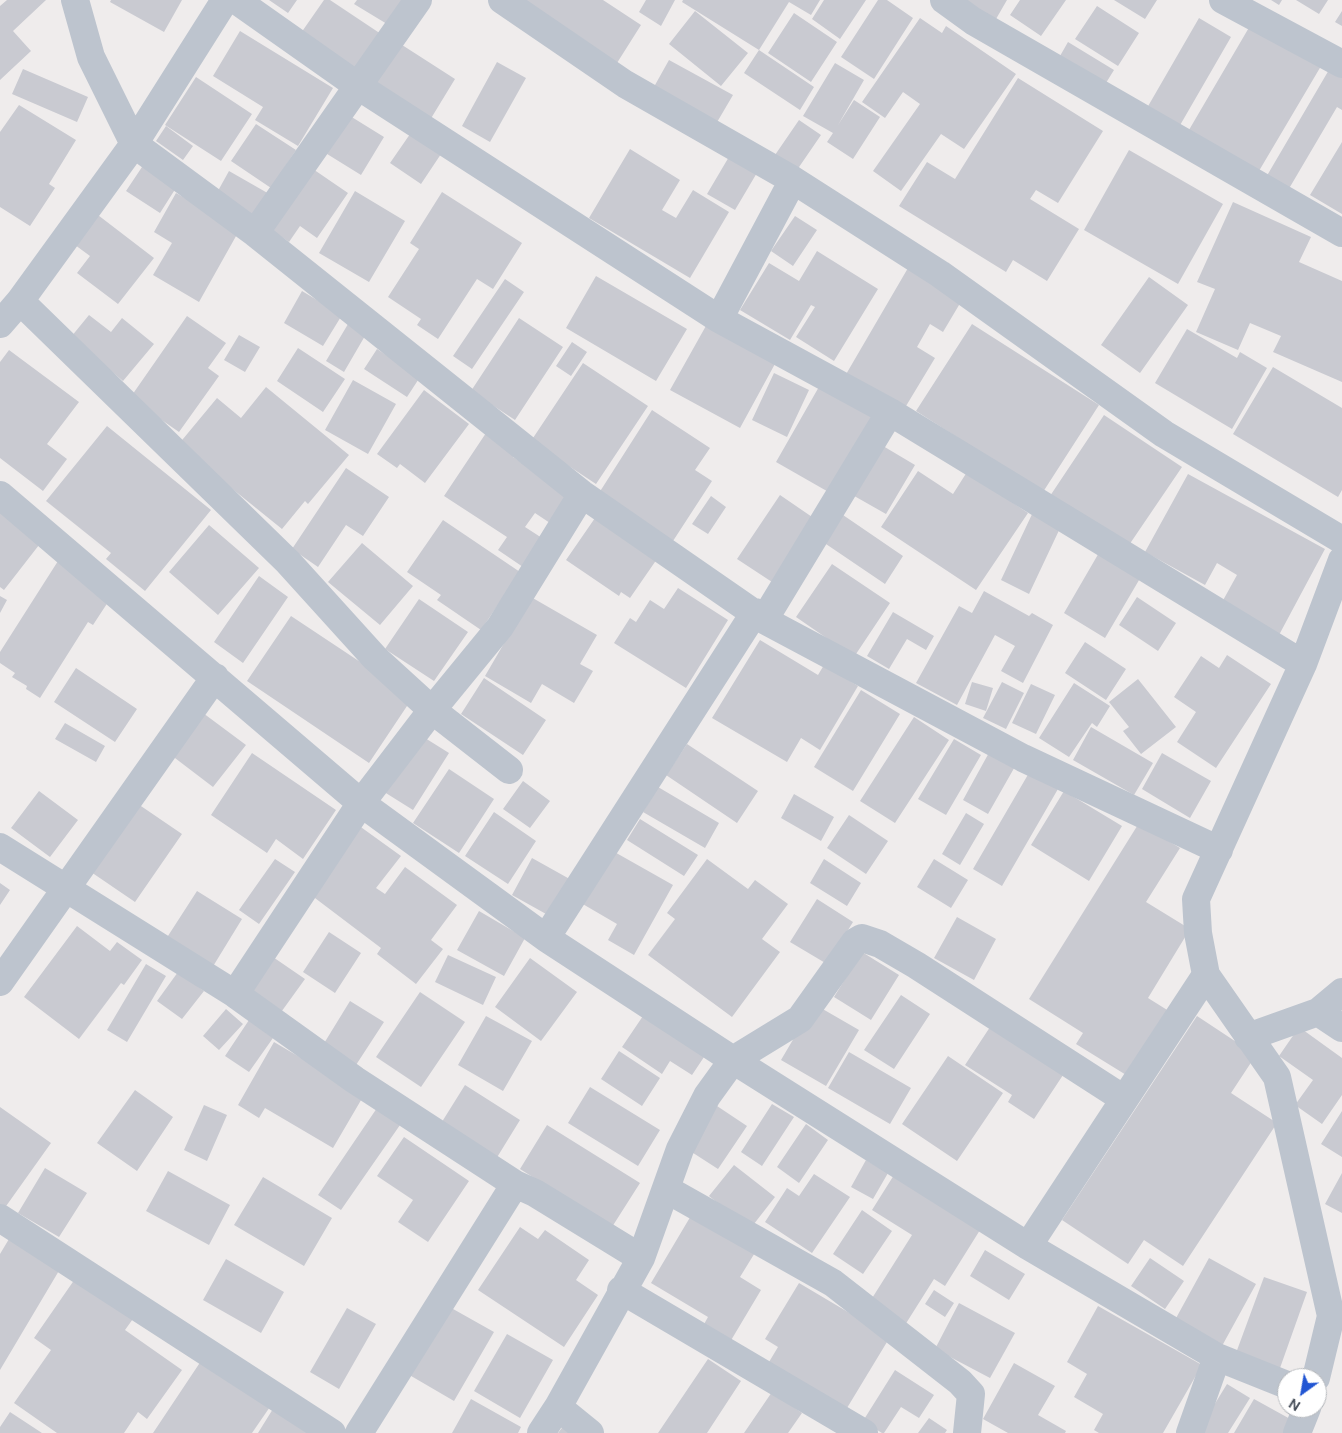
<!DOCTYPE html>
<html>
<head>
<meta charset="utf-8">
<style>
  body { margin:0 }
  #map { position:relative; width:1342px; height:1433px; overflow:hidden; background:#efecec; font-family:"DM Sans",sans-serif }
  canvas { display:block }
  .north { position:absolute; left:1277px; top:1368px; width:50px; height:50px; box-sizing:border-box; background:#fff; border:1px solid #b5b8bc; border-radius:50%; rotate:212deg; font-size:14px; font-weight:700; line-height:20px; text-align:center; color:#454d58 }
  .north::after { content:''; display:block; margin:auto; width:18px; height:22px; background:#2256d3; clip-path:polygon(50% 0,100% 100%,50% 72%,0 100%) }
</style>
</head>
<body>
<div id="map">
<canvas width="1342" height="1433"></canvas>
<div class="north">N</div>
</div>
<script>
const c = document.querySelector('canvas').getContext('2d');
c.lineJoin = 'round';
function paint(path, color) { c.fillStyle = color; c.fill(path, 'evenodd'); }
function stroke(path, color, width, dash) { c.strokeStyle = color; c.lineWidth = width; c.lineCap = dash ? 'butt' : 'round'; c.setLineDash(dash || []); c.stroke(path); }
paint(new Path2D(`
  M7 0H46L13 31 31 51 0 80V6Z
  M111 0H182L164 32 110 2Z
  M269 0H297L288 13Z
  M324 0H330L384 36 360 72 301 33Z
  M357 0H403L387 24 354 4Z
  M519 0H603L641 25 617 63Z
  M646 0H675L661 26 639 12Z
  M683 0H820L811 15 789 2 759 50 682 2Z
  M824 0H866L840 39 812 19Z
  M878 0H887L913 18 874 79 841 57Z
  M963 0H1007L996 19Z
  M1020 0H1066L1041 36 1010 15Z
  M1114 0H1157L1145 19Z
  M1271 0H1282L1279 5Z
  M1296 0H1328L1319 14Z
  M1097 6 1139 33 1118 66 1075 39Z
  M695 11 748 53 721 86 669 44Z
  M1342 11V26L1335 22Z
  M794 13 837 42 811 82 768 53Z
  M920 18 942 33 946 26 1016 74 964 149 941 134 901 191 873 171 920 104 903 92 885 118 862 102Z
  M1199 18 1231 37 1179 127 1147 108Z
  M1254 19 1324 61 1256 176 1186 135Z
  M240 31 333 88 298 146 255 120 263 107 213 76Z
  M1068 42 1114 70 1101 91 1056 63Z
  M399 43 455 79 430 120 373 83Z
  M759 50 814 87 800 110 744 73Z
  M669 60 733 95 713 129 650 94Z
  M497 62 526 78 490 142 462 126Z
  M835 63 864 80 838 125 854 100 880 117 853 159 827 142 833 133 803 116Z
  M1333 63 1342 68V110L1337 107 1287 192 1265 179Z
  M23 69 88 97 77 122 12 94Z
  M196 77 252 114 221 161 165 125Z
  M1018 78 1103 131 1058 203 1036 190 1030 199 1079 229 1047 281 1013 260 1006 272 899 206 927 162 955 179Z
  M19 105 76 140 49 184 55 188 30 226 0 207V132Z
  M342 111 384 137 361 175 319 149Z
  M799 120 821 135 797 170 775 155Z
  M256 124 296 150 271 188 231 161Z
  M417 124 447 145 421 184 390 163Z
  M166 126 193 146 183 160 156 141Z
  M1342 142V214L1310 195Z
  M630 149 680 180 662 210 676 218 693 190 729 212 690 278 589 218Z
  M733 150 761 166 735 210 707 194Z
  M1129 150 1223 204 1178 284 1084 230Z
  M148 158 181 180 160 213 126 191Z
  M310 167 348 193 317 238 300 226 289 242 269 228Z
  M229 171 271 195 255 221 214 198Z
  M355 191 405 221 369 282 319 253Z
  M442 192 522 243 493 289 477 279 438 339 417 325 421 319 388 297 419 249 410 243Z
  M176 193 240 229 199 302 153 275 172 243 154 232Z
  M1233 202 1311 237 1299 262 1342 281V382L1273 352 1281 336 1250 323 1238 350 1196 332 1215 289 1197 282Z
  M94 212 154 258 118 304 77 273 90 256 71 242Z
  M795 216 817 230 793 266 771 251Z
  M817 251 878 289 834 361 796 337 815 307 811 305 790 340 740 310 769 263 799 281Z
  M908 268 962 300 943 332 930 324 917 347 935 358 903 411 845 376Z
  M596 276 687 329 656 381 566 328Z
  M1149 277 1188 305 1140 373 1101 345Z
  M505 279 524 292 472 369 453 356Z
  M302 291 342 315 323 346 284 323Z
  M89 315 111 332 122 318 154 344 123 381 71 337Z
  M187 316 226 343 208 368 219 376 179 432 130 398Z
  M519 318 563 347 515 420 471 391Z
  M351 319 369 329 344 372 326 361Z
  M707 324 776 362 740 428 670 390Z
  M972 324 1099 405 1043 492 916 411Z
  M1187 329 1237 358 1240 352 1267 368 1232 429 1155 383Z
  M239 335 260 347 245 372 224 360Z
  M572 342 587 352 571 376 556 366Z
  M298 348 345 379 323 412 277 381Z
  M377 349 406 368 422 374 407 397 364 369Z
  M9 350 79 402 47 444 67 459 43 491 0 458V362Z
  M583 363 648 406 596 484 531 441Z
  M1273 367 1342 408V490L1338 497 1233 434Z
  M774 373 809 390 787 437 752 420Z
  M353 380 396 404 368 454 325 430Z
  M820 385 876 418 832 494 776 462Z
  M266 387 349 455 308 504 305 501 282 529 178 445 217 398 241 418Z
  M424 390 469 424 425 483 400 464 397 468 377 454Z
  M652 410 710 448 695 470 712 481 673 541 599 493Z
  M1104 415 1182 467 1127 548 1050 496Z
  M107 426 211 510 145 591 106 559 111 553 46 501Z
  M486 433 516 453 513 457 569 495 550 523 535 513 525 527 542 538 523 567 498 550 507 537 444 496Z
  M878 443 915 465 886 514 849 493Z
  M346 468 389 497 363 536 346 525 318 567 292 549Z
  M918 471 953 494 967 472 1028 513 976 590 881 527Z
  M1188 474 1325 549 1279 635 1221 604 1237 575 1217 563 1205 585 1145 552Z
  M780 495 815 519 772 582 737 559Z
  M711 496 726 507 708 534 692 524Z
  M0 501 46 536 4 590 0 587Z
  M1034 510 1062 524 1029 594 1001 580Z
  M843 515 903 556 885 584 823 542Z
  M595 518 657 559 630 598 621 592 619 596 566 560Z
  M443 520 520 572 481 630 437 600 441 595 407 572Z
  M209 525 259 568 218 615 169 572Z
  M362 543 413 586 380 625 328 582Z
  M1100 551 1142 575 1105 638 1064 613Z
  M58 561 112 596 93 625 88 622 40 698 26 689 27 686 12 677 15 673 0 663V652Z
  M832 564 890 603 854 657 796 617Z
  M259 576 288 597 243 663 214 642Z
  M678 588 728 620 686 688 614 643 630 618 636 622 650 600 664 609Z
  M984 591 1029 616 1032 613 1053 625 1023 683 1001 671 1015 646 995 635 957 705 916 683 959 606 972 613Z
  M0 596 7 600 0 613Z
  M531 597 597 635 580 664 593 671 574 703 542 684 531 703 485 676Z
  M1137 597 1176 623 1158 651 1119 625Z
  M419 599 468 632 434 681 385 649Z
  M893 612 934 636 926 650 907 639 889 669 867 656Z
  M291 616 413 697 369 763 247 681Z
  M760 640 818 675 824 665 858 686 820 750 801 738 787 762 712 718Z
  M1085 642 1126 669 1106 700 1065 673Z
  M1227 655 1271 684 1216 768 1177 742 1196 712 1174 697 1201 656 1219 668Z
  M76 668 137 709 115 742 54 702Z
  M484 678 546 720 523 755 461 714Z
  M1138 679 1176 727 1141 754 1123 731 1129 727 1109 702Z
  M972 682 993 688 986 711 965 704Z
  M1002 682 1024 693 1006 729 983 718Z
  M1074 683 1110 706 1097 727 1092 723 1069 757 1039 738Z
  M1031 684 1055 695 1036 734 1012 723Z
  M861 690 900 714 853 791 814 767Z
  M203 713 246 745 213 787 171 755Z
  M914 717 949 740 895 823 860 801Z
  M65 723 105 746 96 762 55 739Z
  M1091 727 1153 763 1134 795 1073 760Z
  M417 733 449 753 413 810 381 790Z
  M954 739 981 755 946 815 918 799Z
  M687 744 758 791 737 823 666 775Z
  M991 749 1017 763 988 814 963 800Z
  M252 753 336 810 303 859 276 839 267 853 211 815Z
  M1162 753 1211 781 1190 818 1142 789Z
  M1033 766 1062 782 1002 886 973 869Z
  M449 769 494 799 459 853 413 823Z
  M523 781 550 801 530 828 503 809Z
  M658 787 719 823 705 848 643 812Z
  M39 791 78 820 50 857 11 828Z
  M1064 791 1122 826 1089 881 1031 845Z
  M794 794 834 817 821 841 781 818Z
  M138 804 182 834 135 902 91 872Z
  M494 812 536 841 508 884 465 856Z
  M966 813 984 824 960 865 942 854Z
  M849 815 888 841 866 874 827 848Z
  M640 819 698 855 684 876 627 840Z
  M1139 823 1180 848 1146 902 1190 929 1148 998 1172 1013 1131 1078 1076 1044 1083 1033 1029 999Z
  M358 825 401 856 376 888 385 894 405 867 457 905 431 940 443 949 416 984 377 954 381 948 307 892Z
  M611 850 673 885 634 955 608 940 617 924 581 903Z
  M532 858 575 882 555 919 512 895Z
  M275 859 295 872 259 924 239 910Z
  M707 859 748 889 755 880 788 904 762 939 780 952 732 1017 648 955 675 919 667 913Z
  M824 859 861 883 847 906 810 883Z
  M934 859 968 880 951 908 917 887Z
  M0 883 10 890 0 905Z
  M197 891 242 919 212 968 166 939Z
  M817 899 853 922 827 964 790 942Z
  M479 911 525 938 504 976 457 950Z
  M957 917 996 939 974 980 934 958Z
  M77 926 110 951 117 942 142 960 124 985 121 983 79 1039 24 997Z
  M329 932 361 953 335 993 303 972Z
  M862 952 899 975 871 1020 834 997Z
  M270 955 305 979 279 1015 244 990Z
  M448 955 496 977 483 1005 435 982Z
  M530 958 577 992 541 1041 495 1007Z
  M146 964 166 976 127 1042 107 1030Z
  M178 972 204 991 182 1019 157 1001Z
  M420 992 465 1022 421 1087 376 1057Z
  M901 995 930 1014 894 1069 864 1050Z
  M350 1001 384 1022 356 1065 323 1045Z
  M814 1004 859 1030 826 1086 781 1060Z
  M226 1009 243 1024 219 1050 203 1036Z
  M645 1013 706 1054 692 1075 670 1061 662 1074 622 1047Z
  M486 1016 532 1041 503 1091 458 1065Z
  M1197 1016 1256 1055 1231 1093 1277 1123 1183 1266 1144 1240 1128 1264 1062 1220Z
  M249 1020 273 1038 249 1072 225 1056Z
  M992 1024 1065 1072 1034 1119 1008 1102 1012 1095 965 1065Z
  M1299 1027 1342 1058V1095L1322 1124 1295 1105 1313 1080 1279 1056Z
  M274 1042 364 1095 333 1148 265 1108 259 1118 238 1105Z
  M619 1051 660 1078 642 1106 601 1079Z
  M849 1052 911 1088 890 1124 828 1088Z
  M948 1056 1003 1093 957 1161 902 1124Z
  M465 1085 520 1120 496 1159 440 1125Z
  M590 1087 660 1130 638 1166 568 1123Z
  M135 1090 173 1117 137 1171 97 1143Z
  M772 1104 794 1117 762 1166 741 1152Z
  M204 1105 227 1115 207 1161 184 1150Z
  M717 1106 747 1126 718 1169 687 1149Z
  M0 1107 51 1143 4 1209 0 1207Z
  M377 1108 400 1125 341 1210 318 1195Z
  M1342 1111V1157L1321 1144Z
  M806 1124 828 1140 799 1183 777 1167Z
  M547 1125 640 1183 612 1227 520 1169Z
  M404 1137 469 1181 428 1242 398 1222 413 1200 377 1176Z
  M866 1160 888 1173 873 1199 851 1187Z
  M734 1165 775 1197 750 1229 709 1196Z
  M45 1168 87 1193 59 1237 18 1213Z
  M168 1171 230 1205 209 1245 146 1211Z
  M1342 1173V1213L1325 1204Z
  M814 1174 850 1197 812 1253 765 1222 787 1188 799 1196Z
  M894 1175 980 1230 945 1286 934 1279 905 1325 869 1303 912 1235 872 1210Z
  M263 1177 332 1218 304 1266 234 1225Z
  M862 1210 892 1231 863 1274 833 1254Z
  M692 1214 756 1251 740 1277 761 1290 730 1342 703 1326 708 1317 651 1283Z
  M520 1227 538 1239 545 1230 589 1260 576 1280 598 1295 564 1347 478 1290Z
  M9 1239 60 1269 0 1370V1254Z
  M985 1250 1025 1274 1009 1300 970 1276Z
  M1150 1258 1184 1281 1165 1309 1131 1286Z
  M1209 1258 1256 1284 1222 1346 1175 1320Z
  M226 1259 284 1292 261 1333 203 1300Z
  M77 1276 135 1316 125 1330 182 1370 147 1419 138 1412 124 1433H57L14 1403 51 1350 34 1338Z
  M1264 1277 1307 1292 1280 1368 1236 1353Z
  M799 1283 890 1337 847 1408 769 1362 778 1347 765 1339Z
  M934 1290 954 1303 945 1317 925 1304Z
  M959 1303 1015 1333 990 1378 935 1349Z
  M446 1305 494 1332 454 1401 406 1373Z
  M1098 1306 1202 1365 1163 1433H1099L1094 1430 1103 1414 1074 1397 1087 1374 1067 1362Z
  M347 1308 376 1324 339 1389 310 1372Z
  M507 1334 553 1360 520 1418 474 1391Z
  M205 1355 274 1401 252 1433H153Z
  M708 1359 741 1381 707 1433H658Z
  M1014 1363 1055 1386 1038 1415 1066 1431 1065 1433H1008L983 1419Z
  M895 1370 934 1395 919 1418 901 1407 884 1433H882L863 1421Z
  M1227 1384 1250 1398 1228 1433H1197Z
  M772 1392 802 1413 788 1433H744Z
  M471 1399 521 1427 518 1433H452Z
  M1254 1399 1292 1420 1284 1433H1234Z
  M276 1404 318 1433H258Z
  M10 1412 42 1433H0V1427Z
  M929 1418 947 1430 945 1433H918Z
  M565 1424 579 1433H558Z`), '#c9cad1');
stroke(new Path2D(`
  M75 0 91 57 134 144 255 233 582 494 764 620 1023 758 1219 850
  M236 0 358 86 719 319 793 180
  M502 0 625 84 793 180 940 274 1164 434 1342 540
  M944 0 973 21 1342 233
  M1223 0 1342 64
  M255 233 418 0
  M20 301 288 562 375 658 432 710 509 770
  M719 319 890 412 1303 664
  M0 324 20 301 134 144 225 0
  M0 495 361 803 546 938 733 1060 1028 1246 1217 1357
  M764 620 890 412
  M0 847 235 994 355 1080 515 1184 535 1193 641 1258
  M546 938 755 612
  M0 982 215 677
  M235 994 361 803 432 710 500 627 582 494
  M1318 1012 1342 1028
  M1248 1037 1318 1012 1342 992
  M666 1189 833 1283 960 1382 971 1394 967 1433
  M0 1218 332 1433
  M1028 1246 1206 975
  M621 1290 864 1433
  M1316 1378 1331 1316 1277 1077 1206 975 1198 933 1196 899 1303 664 1342 560
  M558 1407 641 1258 680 1149 707 1096 733 1060 800 1019 855 942 862 938 880 944 916 965 1124 1099
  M359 1433 515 1184
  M541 1433 558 1407 590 1433
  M1190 1433 1217 1357 1287 1385
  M1297 1433 1307 1408`), '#bdc4ce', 28);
</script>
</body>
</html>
